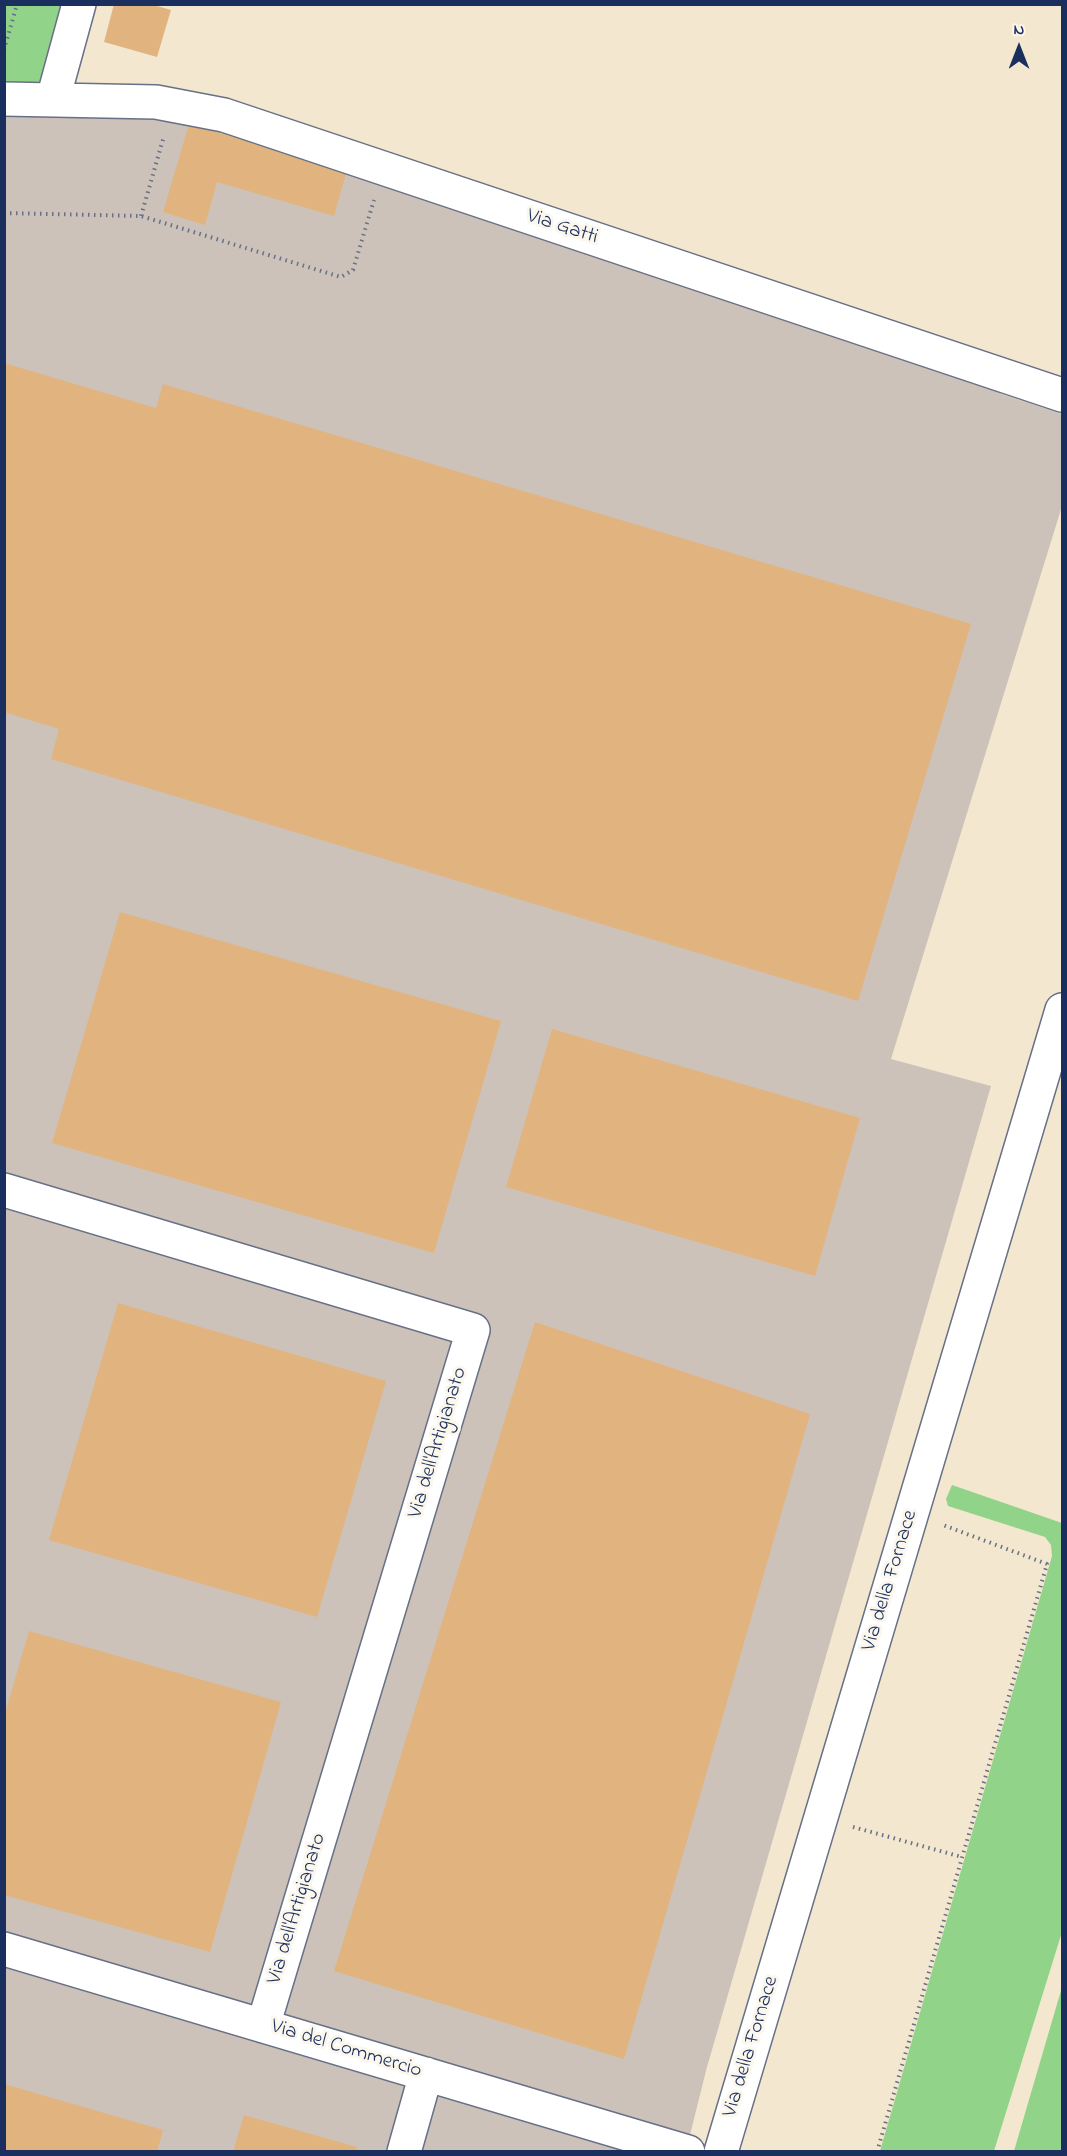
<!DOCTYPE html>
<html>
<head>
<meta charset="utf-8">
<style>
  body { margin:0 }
  #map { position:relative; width:1067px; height:2156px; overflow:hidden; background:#f3e8cf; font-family:"Indie Flower",sans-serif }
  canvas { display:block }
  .frame { position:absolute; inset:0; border:6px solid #1b2f5e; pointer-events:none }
  .north { position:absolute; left:989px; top:18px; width:60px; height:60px; -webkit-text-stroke:4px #fbf7ec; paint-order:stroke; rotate:0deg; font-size:16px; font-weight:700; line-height:24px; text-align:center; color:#1b2f5e }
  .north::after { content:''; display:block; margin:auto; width:21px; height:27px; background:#1b2f5e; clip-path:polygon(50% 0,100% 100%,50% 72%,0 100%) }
</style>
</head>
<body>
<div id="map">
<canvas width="1067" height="2156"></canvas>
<div class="frame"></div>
<div class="north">N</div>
</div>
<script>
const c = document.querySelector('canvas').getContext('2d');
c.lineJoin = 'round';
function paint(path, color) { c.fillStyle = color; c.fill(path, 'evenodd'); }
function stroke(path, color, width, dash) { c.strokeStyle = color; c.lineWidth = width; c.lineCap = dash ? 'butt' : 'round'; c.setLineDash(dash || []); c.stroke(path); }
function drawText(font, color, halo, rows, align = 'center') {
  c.font = font + ' "Indie Flower",sans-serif'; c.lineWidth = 6; c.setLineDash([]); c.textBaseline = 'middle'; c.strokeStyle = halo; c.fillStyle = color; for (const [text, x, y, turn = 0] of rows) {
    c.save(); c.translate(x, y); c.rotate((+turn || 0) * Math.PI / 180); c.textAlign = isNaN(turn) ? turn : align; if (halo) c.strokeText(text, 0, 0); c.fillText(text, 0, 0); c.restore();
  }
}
paint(new Path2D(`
  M5 110 224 115 960 361 1001 394 1062 414V506L891 1059 991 1086 707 2067 686 2151 5 2152Z`), '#ccc2b9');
paint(new Path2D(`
  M4 5H69C63 26 57 71 37 83 27 89 16 90 5 90Z
  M952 1485 1062 1523V1932L994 2151H880L1052 1556 1051 1545 1045 1537 948 1506 946 1499Z
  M1062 1987V2151H1014Z`), '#92d38a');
paint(new Path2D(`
  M114 4H150L171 10 157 57 104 42Z
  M189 124 347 170 334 216 217 182 205 225 163 212Z
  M4 363 156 408 163 384 971 624 858 1001 51 759 59 729 4 712Z
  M120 912 501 1021 434 1253 52 1143Z
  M552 1029 860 1118 815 1276 506 1187Z
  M118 1303 386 1381 317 1617 49 1540Z
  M535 1322 810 1414 624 2059 334 1971Z
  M29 1631 281 1702 210 1952 4 1895V1717Z
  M4 2084 163 2130 157 2152H4Z
  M244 2115 357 2147 356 2152H233Z`), '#e1b47f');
const minor = new Path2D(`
  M4 99 156 102 224 115 1062 395
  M53 99 79 4
  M4 1190 473 1330 263 2026
  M4 1949 688 2152
  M404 2152 426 2074
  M721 2152 1062 1010`);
stroke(minor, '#677086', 36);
stroke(new Path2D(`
  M4 50 17 4
  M4 213 141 216 341 277 353 270 374 200
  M141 216 164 136
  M853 1827 962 1857
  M877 2152 1047 1564 943 1525`), '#677086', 4, [1.5, 4.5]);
stroke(minor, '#fff', 33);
drawText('21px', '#1b2f5e', '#fbf7ec', [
  ["Via Gatti",562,228,18],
  ["Via dell'Artigianato",439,1443,-73],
  ["Via della Fornace",891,1581,-73],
  ["Via dell'Artigianato",298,1909,-73],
  ["Via della Fornace",752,2047,-73],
  ["Via del Commercio",346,2050,17]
]);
</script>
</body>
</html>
